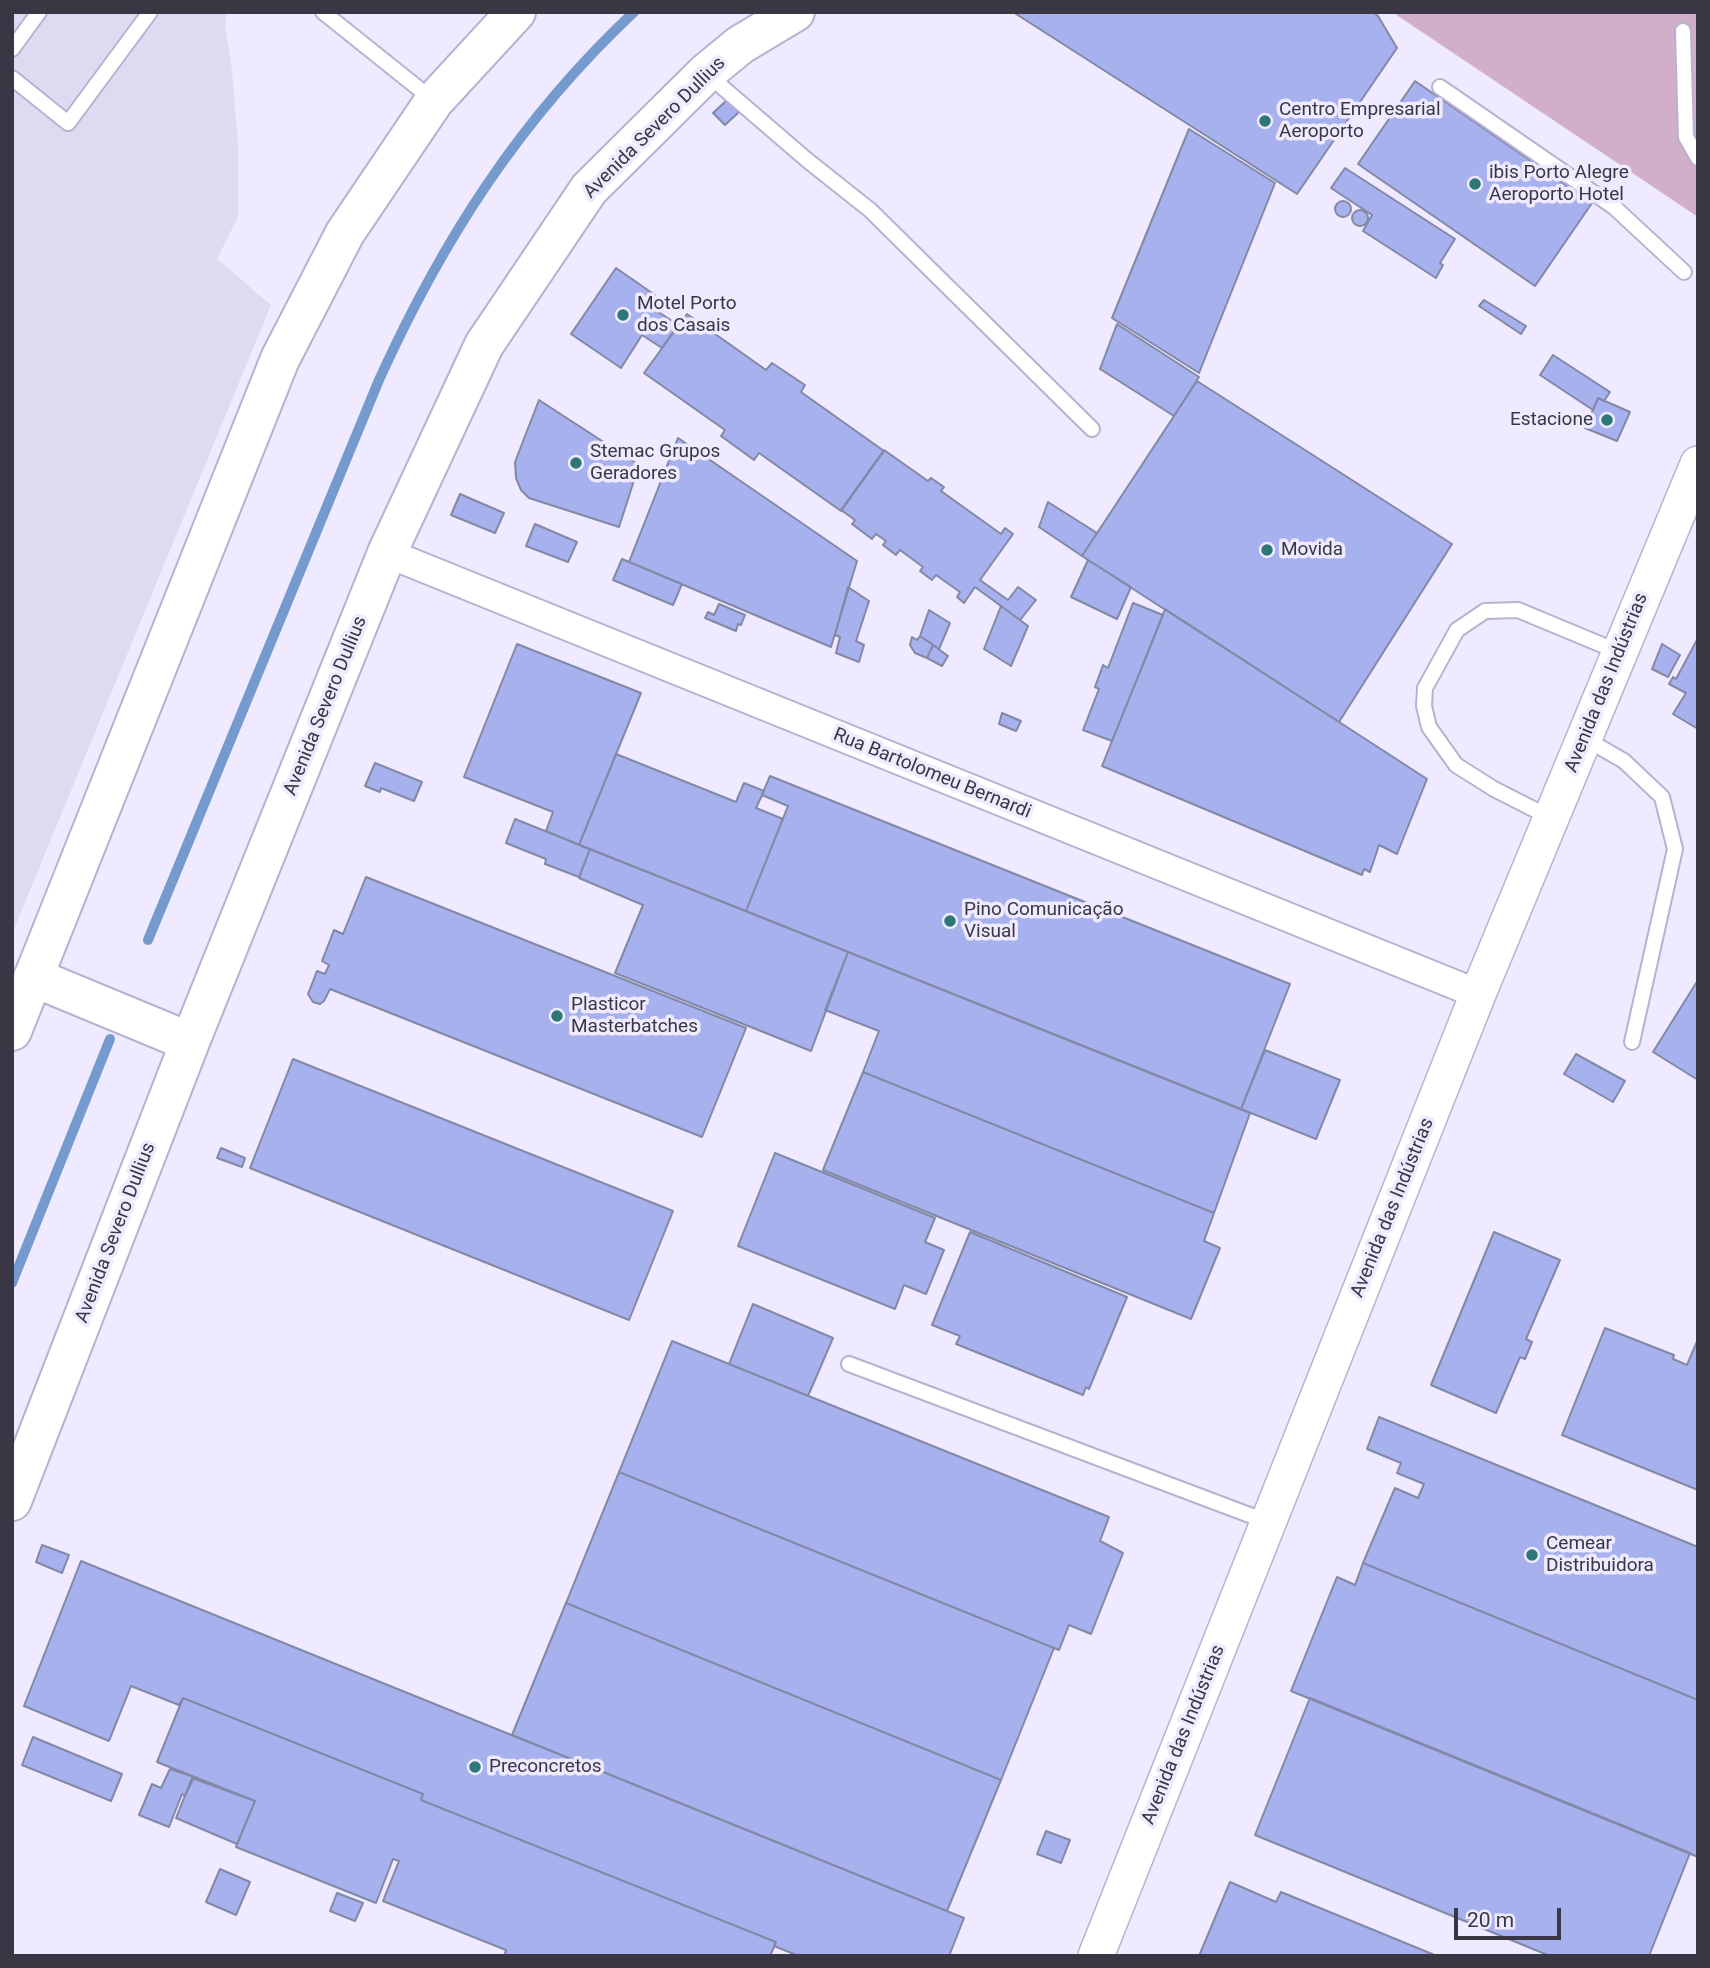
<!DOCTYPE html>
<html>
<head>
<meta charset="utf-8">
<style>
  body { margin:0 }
  #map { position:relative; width:1710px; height:1968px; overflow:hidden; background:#efeaff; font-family:Roboto,sans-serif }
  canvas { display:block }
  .frame { position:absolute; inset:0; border:14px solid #3a3744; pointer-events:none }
  .scale { position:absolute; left:1454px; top:1908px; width:107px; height:32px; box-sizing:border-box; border:4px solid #3a3744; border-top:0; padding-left:9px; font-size:21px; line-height:24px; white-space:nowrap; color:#3a3744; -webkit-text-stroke:5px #efeaff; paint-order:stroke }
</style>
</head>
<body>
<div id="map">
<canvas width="1710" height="1968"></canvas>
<div class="frame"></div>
<div class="scale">20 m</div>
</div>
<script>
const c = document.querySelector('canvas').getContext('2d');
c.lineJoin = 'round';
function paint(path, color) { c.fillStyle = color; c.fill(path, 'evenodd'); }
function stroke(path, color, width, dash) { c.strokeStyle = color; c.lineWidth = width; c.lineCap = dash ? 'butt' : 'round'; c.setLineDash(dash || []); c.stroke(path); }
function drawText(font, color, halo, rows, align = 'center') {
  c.font = font + ' Roboto,sans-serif'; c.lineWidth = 7; c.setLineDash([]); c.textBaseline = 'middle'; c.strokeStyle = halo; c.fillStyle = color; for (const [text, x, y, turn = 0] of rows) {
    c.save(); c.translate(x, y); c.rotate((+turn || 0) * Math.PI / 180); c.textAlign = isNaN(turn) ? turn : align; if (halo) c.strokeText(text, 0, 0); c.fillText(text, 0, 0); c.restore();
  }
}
paint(new Path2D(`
  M12 12H227L225 26 231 60 238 144V217L217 259 271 305 12 934Z`), '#dfd9f2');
paint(new Path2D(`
  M1392 12H1698V217Z`), '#d2afc9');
stroke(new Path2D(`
  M148 940 379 380C443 239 520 119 634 12
  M12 1283 110 1039`), '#759ace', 10);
const building = new Path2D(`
  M1013 12H1373L1378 16 1397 48 1297 194Z
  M1415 81 1592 203 1535 286 1358 164Z
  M727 100 739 112 725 125 713 113Z
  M1189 129 1275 183 1199 373 1112 318Z
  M1345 168 1455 239 1440 263 1443 265 1436 278 1363 231 1372 215 1331 188Z
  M1335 209a8 8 0 1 1 16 0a8 8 0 1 1-16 0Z
  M1352 218a8 8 0 1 1 16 0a8 8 0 1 1-16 0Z
  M616 268 655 295 648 305 678 325 662 348 642 335 621 368 571 334Z
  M1484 300 1526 326 1521 334 1479 306Z
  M687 314 766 370 772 363 805 385 801 392 884 451 841 511 759 453 754 460 721 436 725 430 644 373Z
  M1117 324 1199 377 1174 416 1100 369Z
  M1553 355 1610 392 1604 401 1598 398 1593 410 1540 375Z
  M1197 381 1452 544 1339 722 1082 556Z
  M1598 398 1630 412 1617 441 1585 428Z
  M539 400 639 465 619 527 529 498 521 490 516 478 515 462Z
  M678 438 857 561 831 647 629 562Z
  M884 450 928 481 931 478 944 487 941 491 1001 534 1005 528 1013 534 980 580 1008 600 1018 587 1036 600 1020 620 975 587 964 603 957 597 960 592 936 575 932 580 920 571 923 567 900 550 896 555 883 545 886 541 876 534 872 539 852 524 855 520 841 510Z
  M460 494 504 513 495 533 451 515Z
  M1048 502 1097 533 1082 556 1039 527Z
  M535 524 577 542 568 562 526 546Z
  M622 559 682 584 673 605 613 580Z
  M1088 560 1131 587 1117 619 1071 597Z
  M848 587 869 601 856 641 864 645 859 662 836 653 840 637 835 635Z
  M1133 603 1163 615 1112 741 1083 730 1099 689 1095 687 1103 665 1108 668Z
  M719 604 745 615 741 625 738 624 736 631 705 618 708 612 714 615Z
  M1001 606 1028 626 1011 666 984 649Z
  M1165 609 1427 779 1397 854 1379 845 1370 872 1364 869 1362 875 1102 766Z
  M929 610 950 623 939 649 920 636Z
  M920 636 933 645 927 658 915 653 910 645 912 637 917 640Z
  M1698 638V729L1673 714 1686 693 1669 684 1673 677 1676 679Z
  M517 644 641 693 579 845 546 831 553 812 464 777Z
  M1662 644 1680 655 1668 677 1652 669Z
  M933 645 948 656 942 666 927 658Z
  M1002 713 1021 721 1016 731 999 724Z
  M616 754 736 802 744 783 764 791 756 808 783 819 746 911 579 845Z
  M375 763 422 782 414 801 381 788 380 792 365 786Z
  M770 776 1290 984 1241 1109 746 911 788 806 762 795Z
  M515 819 590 849 579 877 545 864 546 859 506 843Z
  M590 849 848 952 811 1051 615 973 643 905 579 878Z
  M366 877 746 1028 702 1137 330 989 324 1001 320 1004 313 1002 308 994 317 971 325 974 329 965 322 961 334 930 343 934Z
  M848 952 1250 1113 1214 1213 863 1072 879 1031 825 1010Z
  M1698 980V1080L1653 1052Z
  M1265 1050 1340 1080 1316 1139 1241 1109Z
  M1576 1054 1625 1081 1613 1102 1564 1074Z
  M293 1059 673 1211 629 1320 250 1168Z
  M863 1072 1214 1213 1204 1241 1220 1248 1191 1319 823 1170Z
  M221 1148 245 1158 242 1167 217 1158Z
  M775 1153 935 1218 925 1242 944 1250 926 1294 904 1285 895 1309 738 1246Z
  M970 1232 1127 1297 1089 1389 1086 1387 1083 1395 956 1344 960 1336 932 1325Z
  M1494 1232 1560 1260 1526 1339 1532 1342 1525 1359 1520 1357 1496 1413 1431 1385Z
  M753 1304 833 1338 808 1396 729 1364Z
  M1605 1328 1674 1355 1673 1359 1687 1365 1698 1339V1490L1562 1435Z
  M672 1341 1109 1517 1100 1541 1123 1553 1091 1634 1069 1625 1059 1650 619 1472Z
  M1379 1417 1698 1547V1700L1363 1563 1395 1488 1418 1498 1424 1484 1397 1473 1401 1463 1367 1449Z
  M619 1472 1054 1648 1001 1780 566 1603Z
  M42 1545 69 1555 62 1573 36 1562Z
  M81 1561 964 1918 949 1956H799L774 1946 776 1942 421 1800 423 1794 183 1698 179 1705 131 1686 109 1741 24 1706Z
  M1363 1563 1698 1700V1857L1291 1691 1337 1577 1355 1585Z
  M566 1603 1001 1780 947 1911 512 1735Z
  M183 1698 423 1794 421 1800 776 1942 770 1956H504L506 1950 383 1901 399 1861 393 1859 376 1903 236 1847 255 1801 157 1762Z
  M1310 1698 1690 1853 1649 1956H1550L1255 1835Z
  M33 1737 122 1774 111 1801 22 1765Z
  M170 1769 194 1777 185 1796 182 1794 169 1827 139 1815 152 1784 161 1788Z
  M192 1778 255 1801 237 1844 176 1818Z
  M1046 1831 1070 1840 1061 1863 1037 1854Z
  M220 1869 250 1882 236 1915 206 1902Z
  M1230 1882 1276 1902 1281 1892 1437 1956H1199Z
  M337 1893 363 1903 355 1921 330 1911Z`);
paint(building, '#a6b1ee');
stroke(building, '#8288a6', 2);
const service = new Path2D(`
  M323 12 433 100
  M1683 31 1686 137 1698 158
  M12 49 39 12
  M707 74 807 160 870 210 1092 429
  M12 78 68 123 150 12
  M1440 87 1614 207 1684 272
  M1584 738 1624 761 1662 797 1675 849 1632 1042
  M1551 818 1494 789 1456 765 1429 727 1424 706 1425 688 1457 630 1485 611 1518 610 1619 652
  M849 1364 1268 1522`);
const minor = new Path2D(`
  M387 553 1478 994`);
const tertiary = new Path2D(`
  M1096 1956 1478 994 1698 464`);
const secondary = new Path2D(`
  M33 977 190 1042
  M12 1031 280 359 345 233 434 101 516 12
  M12 1501 190 1042 387 553 484 345 589 189 706 73 740 45 795 12`);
stroke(service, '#b8b1d1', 18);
stroke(minor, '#b8b1d1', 32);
stroke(tertiary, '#b8b1d1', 38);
stroke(secondary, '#b8b1d1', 42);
stroke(service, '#fff', 14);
stroke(minor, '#fff', 28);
stroke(tertiary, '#fff', 35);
stroke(secondary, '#fff', 38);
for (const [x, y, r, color] of [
  [1265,121,7,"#2e7779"],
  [1475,184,7,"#2e7779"],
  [623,315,7,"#2e7779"],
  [1607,420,7,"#2e7779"],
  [576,463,7,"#2e7779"],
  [1267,550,7,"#2e7779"],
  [950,921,7,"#2e7779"],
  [557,1016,7,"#2e7779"],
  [1532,1555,7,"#2e7779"],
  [475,1767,7,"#2e7779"]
]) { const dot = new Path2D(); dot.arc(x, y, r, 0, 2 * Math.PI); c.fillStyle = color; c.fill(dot); stroke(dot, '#efeaff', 2.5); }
drawText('19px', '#3a3744', '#efeaff', [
  ["Centro Empresarial",1279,110],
  ["Aeroporto",1279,132],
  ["ibis Porto Alegre",1489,173],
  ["Aeroporto Hotel",1489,195],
  ["Motel Porto",637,304],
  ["dos Casais",637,326],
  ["Estacione",1593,420,"right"],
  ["Stemac Grupos",590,452],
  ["Geradores",590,474],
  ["Movida",1281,550],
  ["Pino Comunicação",964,910],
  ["Visual",964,932],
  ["Plasticor",571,1005],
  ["Masterbatches",571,1027],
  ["Cemear",1546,1544],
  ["Distribuidora",1546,1566],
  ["Preconcretos",489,1767]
], 'left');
drawText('19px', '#3a3744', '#efeaff', [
  ["Avenida Severo Dullius",655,128,-45],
  ["Avenida das Indústrias",1607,683,-68],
  ["Avenida Severo Dullius",326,706,-68],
  ["Rua Bartolomeu Bernardi",932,774,22],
  ["Avenida das Indústrias",1393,1208,-68],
  ["Avenida Severo Dullius",116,1233,-69],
  ["Avenida das Indústrias",1184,1735,-68]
]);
</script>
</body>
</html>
